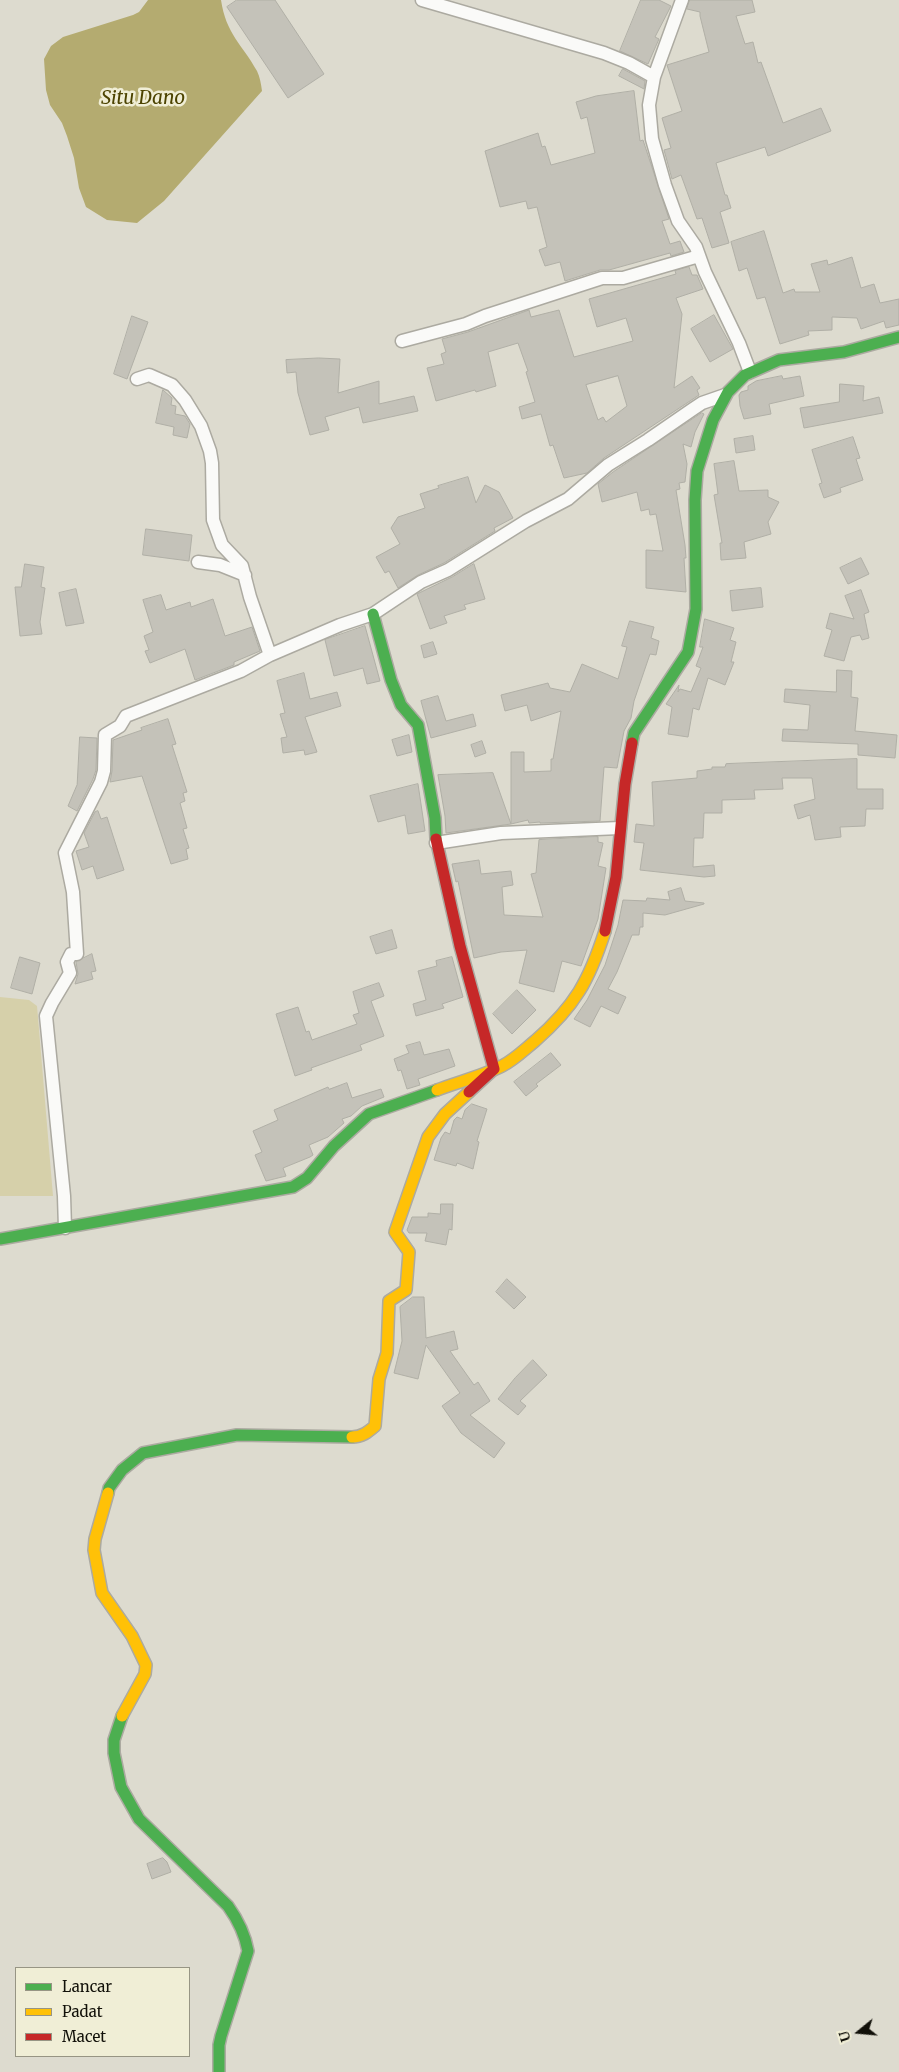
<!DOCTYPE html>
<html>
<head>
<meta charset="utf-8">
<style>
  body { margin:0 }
  #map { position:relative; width:899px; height:2072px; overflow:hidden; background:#dddbcf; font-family:Merriweather,serif }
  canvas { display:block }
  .legend { position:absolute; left:15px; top:1967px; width:175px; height:90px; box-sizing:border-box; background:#f0eed6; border:1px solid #979584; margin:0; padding:6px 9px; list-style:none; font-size:15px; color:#111009 }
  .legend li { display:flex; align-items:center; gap:10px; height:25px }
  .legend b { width:25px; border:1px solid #979584 }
  .north { position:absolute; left:834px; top:2007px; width:50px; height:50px; -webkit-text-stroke:4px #f0eed6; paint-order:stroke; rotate:253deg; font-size:14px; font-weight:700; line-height:20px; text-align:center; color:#111009 }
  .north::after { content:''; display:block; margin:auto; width:18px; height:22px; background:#111009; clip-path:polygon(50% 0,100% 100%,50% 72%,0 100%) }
</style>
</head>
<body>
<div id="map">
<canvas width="899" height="2072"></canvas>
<ul class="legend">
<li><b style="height:6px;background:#4caf50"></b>Lancar</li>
<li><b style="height:6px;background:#ffc107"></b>Padat</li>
<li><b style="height:6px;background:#c62828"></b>Macet</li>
</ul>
<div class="north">U</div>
</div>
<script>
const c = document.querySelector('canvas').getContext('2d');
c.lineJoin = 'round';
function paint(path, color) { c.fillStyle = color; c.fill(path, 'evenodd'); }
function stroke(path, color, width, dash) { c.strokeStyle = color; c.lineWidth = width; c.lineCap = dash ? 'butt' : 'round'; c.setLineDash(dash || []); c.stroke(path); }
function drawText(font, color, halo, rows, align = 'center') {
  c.font = font + ' Merriweather,serif'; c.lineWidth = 5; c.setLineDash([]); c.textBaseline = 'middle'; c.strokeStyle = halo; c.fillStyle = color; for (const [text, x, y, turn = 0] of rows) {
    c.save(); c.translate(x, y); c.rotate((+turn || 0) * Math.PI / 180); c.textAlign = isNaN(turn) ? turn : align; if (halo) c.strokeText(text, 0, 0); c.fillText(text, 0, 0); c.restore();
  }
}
paint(new Path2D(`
  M0 997 29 1000 37 1006 53 1196H0Z`), '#d6d0aa');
paint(new Path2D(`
  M148 0H221C226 34 242 44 257 71 260 77 261 84 262 91L164 201 137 223 107 220 86 207 79 188 74 158 67 136 62 123 50 105 46 90 44 59 51 46 63 37 133 15 139 12Z`), '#b4ab70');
const building = new Path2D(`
  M237 0H275L324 74 288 98 227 7Z
  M641 0H659L671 6 655 37 659 39 648 64 620 51Z
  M690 0H752L755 12 736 16 745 44 753 42 758 63 761 62 783 123 821 108 831 131 768 156 765 147 716 163 725 195H727L731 208 720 212 729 243 712 248 702 218 697 219 681 175 672 179 664 150 671 148 662 118 682 111 667 65 709 52 700 16V12L687 9Z
  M623 69 645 81 644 89 619 76Z
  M634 91 640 141 643 140 669 219 662 221 670 244 680 241 684 252 671 256 670 253 609 270H600L565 281 560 262 545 266 539 250 547 247 537 207 528 209 526 201 500 207 485 151 538 133 542 147 545 146 551 165 595 153 587 117 581 119 576 102 596 96Z
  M764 231 783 293 794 289 795 292H820L811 264 827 260 828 265 852 257 861 288 874 284 880 303 899 299V325L886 328 884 321 861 329 857 318 832 317V330L808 331 809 335 780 344 765 297 757 299 747 268 739 271 731 242Z
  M689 267 692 275H697L703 289 676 298 682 314 674 388 692 376 700 388 697 390 699 395 604 458 587 473 564 478 553 445 550 446 541 414 522 419 519 407 535 402 526 372 528 371 518 343 488 352 496 386 476 392 475 390 436 401 427 368 444 364 441 354 446 352 442 339 468 332 529 310 531 317 559 310 574 357 633 341 626 318 597 327 589 299 676 274 675 271ZM618 376 627 406 606 422 603 417 598 420 586 385Z
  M714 315 733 349 710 362 691 329Z
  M132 316 148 322 127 379 114 374Z
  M319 358 340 359 338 393 379 381V404L414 396 418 411 363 423 359 407 325 417 329 430 310 435 298 393 296 372 287 373 286 360Z
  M782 376 783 379 800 376 804 396 769 404 771 414 744 419 740 406 739 395 741 392 748 390V386L756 381Z
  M840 384 864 386 863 401 879 397 883 413 804 428 800 408 839 402Z
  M163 390 172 398 171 405 176 406 175 414 185 416 190 424 187 438 173 435 174 427 156 423Z
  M702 413 704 414 695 432 691 447 683 444 687 464 685 482 679 483 680 489 676 490 685 545 686 558H684L686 592 646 588V550L663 551 656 514 650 515 649 509 641 511 637 492 602 502 598 484 613 472Z
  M753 436 755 450 736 453 734 439Z
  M853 437 860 458 856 459 863 480 840 488 841 492 824 498 819 484 822 483 812 450Z
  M734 461 739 491 768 490V497L779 502 768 522 771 534 744 542 746 558 721 560 720 543H722L714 495 718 494 714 464Z
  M468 477 476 503 485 485 499 492 513 518 494 528 495 531 444 563 418 575 398 588 389 571 385 573 376 557 400 544 391 528 398 517 425 508 420 494 439 488 438 486Z
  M146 529 192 535 189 561 143 555Z
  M861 558 869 574 848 584 840 568Z
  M25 564 44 567 41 587 45 588 40 622 42 634 20 636 15 587H21Z
  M474 564 485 599 464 605 466 609 444 616 447 623 430 629 417 594 452 577Z
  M761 588 763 607 732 611 730 591Z
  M76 589 84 623 66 626 59 593Z
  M861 590 869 612 864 614 869 638 862 640 860 635 851 637 844 661 824 656 832 630 826 628 830 613 854 619 845 596Z
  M161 595 166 610 190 602 191 607 213 599 225 636 252 627 260 651 234 662V665L195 680 185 649 150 663 145 651 149 650 144 636 153 632 143 600Z
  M705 619 734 628 730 640 736 642 731 662H734L725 685 708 678 699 710 693 708 688 737 668 734 672 707 666 704 679 685 678 692 680 689 691 692 701 668 696 666 703 647H700Z
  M630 621 654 627 651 638 659 641 656 655 650 654 634 701 631 718 624 731 617 768 604 767 600 821 540 823V822L529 823 528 820 511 824V752H524V772L551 771V759H553L561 711 531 721 527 705 505 711 501 695 548 683 550 688 570 692 582 664 618 679 627 647 622 646Z
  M365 626 380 681 367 684 363 668 334 676 325 640Z
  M433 642 437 654 424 658 421 646Z
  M837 670 852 671 851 697 858 698 855 731 897 735 895 758 858 755V744L782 741 783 729 808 730 810 705 784 702 785 689 836 692Z
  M304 673 310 699 337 692 341 706 305 717 317 752 305 755 304 750 283 753 281 738 287 737 280 714 285 713 277 681Z
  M438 696 446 721 473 714 476 726 431 738 421 701Z
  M168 719 176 744 172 745 187 792 183 793 185 801 180 803 187 828 183 829 189 848 186 849 188 859 171 864 142 776 110 782 112 771 113 740 142 730 141 728Z
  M409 735 412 752 397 756 392 740Z
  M80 737 97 738 96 770 93 779 77 811 68 806 77 785Z
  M482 741 486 753 475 757 471 745Z
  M857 759V789H883V809H866L865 826 840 827 841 837 815 840 810 815 798 819 794 805 815 799 812 778H782L783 789 754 790 755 799 722 800V813H704L703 838H694L693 867 714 865 715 876 704 877 640 870 644 843 634 842 636 824 654 826 652 782 697 778V771L712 769V767H725L726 764Z
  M493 773 511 824 446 833 445 816 438 775Z
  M418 784 425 831 408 834 405 815 378 822 370 796Z
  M98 811 101 819 107 817 124 870 97 879 93 866 82 870 76 851 89 847 84 833 95 812Z
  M598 837V842L603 843 598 866 606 868 598 919 581 966 562 961 554 992 519 983 527 950 501 952 474 958 458 881 456 882 452 864 479 860 481 874 511 871 513 885 502 887 504 915 543 917 531 874 536 873 539 840Z
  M681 888 685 901 704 903V904L665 915 643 913V927H640L639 935H632L617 972 608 989 626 997 618 1014 601 1006 590 1027 574 1019 587 1000 605 965 618 925 623 900 646 901 647 898 670 900 668 892Z
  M392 930 397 948 376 954 370 937Z
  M92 954 96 971 91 972 93 979 75 984 78 974 76 962Z
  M20 957 40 963 32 994 11 988Z
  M452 957 463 997 442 1004 444 1008 416 1016 413 1004 426 1000 418 971 437 966 436 961Z
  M379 983 384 996 371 1001 384 1036 360 1045 362 1050 311 1068 312 1070 295 1076 276 1014 298 1007 306 1032 309 1031 312 1040 357 1024 353 1015 359 1013 353 992Z
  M517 990 536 1010 512 1034 493 1014Z
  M420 1042 424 1055 449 1049 455 1066 418 1079 420 1085 407 1089 401 1070 398 1071 394 1059 409 1053 406 1046Z
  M551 1053 561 1065 536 1084 538 1086 526 1096 514 1082Z
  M347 1083 352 1098 381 1089 384 1097 362 1106 351 1116 342 1119 344 1123 328 1137 309 1145 313 1155 310 1157 283 1168 286 1176 266 1181 255 1155 262 1152 253 1131 278 1120 274 1110 328 1087 329 1089Z
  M472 1104 487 1109 477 1141 479 1142 473 1169 457 1163 456 1166 434 1160 441 1138 445 1132 450 1134 454 1120 457 1117 462 1119 465 1110Z
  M441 1204H453L452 1230 449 1229 446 1245 425 1241 427 1233H409L407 1230 412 1217H428V1213L440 1214Z
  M507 1279 526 1297 514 1309 496 1292Z
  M413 1297H424L426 1338 454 1331 458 1349 450 1351 474 1385 478 1382 490 1401 470 1415 505 1443 494 1458 461 1433 442 1406 460 1393 426 1345 418 1379 394 1373 402 1341 400 1307Z
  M533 1360 547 1375 520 1401 526 1406 518 1415 498 1399 515 1378Z
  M163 1858 167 1862 171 1872 152 1879 147 1864Z`);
paint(building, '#c4c2b9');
stroke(building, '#b0afa6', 1);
const street = new Path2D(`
  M422 0 604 53 629 63 654 77
  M682 0 654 77 649 105 652 139 665 185 678 221 696 247 705 272 739 343 750 372
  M402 341 466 324 485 316 602 278H623L699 256
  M137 379 149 375 172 385 185 400 201 426 210 451 212 463 213 520 222 545 242 566 250 597 270 655
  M198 562 220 565 245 575
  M436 843 501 833 620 828
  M65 1228 64 1196 46 1016 52 1003 70 973 67 962 71 954H77L73 892 65 853 101 782 104 771 105 735 120 726 126 716 241 671 270 655 340 625 373 614 421 582 448 570 526 521 568 499 608 465 648 440 693 409 702 403 725 395`);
const fast = new Path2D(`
  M373 614 391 680 401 705 418 725 435 818 436 839
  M632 743 634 733 688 652 696 609 695 500 697 471 713 420 728 392 745 375 779 360 844 352 899 337
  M0 1239 293 1187 307 1178 334 1146 369 1114 437 1090
  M108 1493 109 1488 122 1470 143 1453 237 1435 352 1437
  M122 1716 114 1740V1753L121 1787 139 1819 228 1906C238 1920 245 1934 248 1951L221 2036 219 2045V2072`);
const slow = new Path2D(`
  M437 1090C458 1082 482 1076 502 1066 514 1060 524 1050 535 1041 575 1006 589 981 605 931
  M352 1437C362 1437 368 1432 375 1426L379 1379 387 1353 389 1301 406 1290 409 1252 395 1232 428 1137 445 1114 469 1092
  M108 1493 95 1539 94 1550 102 1593 132 1636 146 1665 145 1674 122 1716`);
const jam = new Path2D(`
  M436 839 460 946 494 1069 469 1092
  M605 931 616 877 625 784 632 743`);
stroke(street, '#acaaa1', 15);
stroke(fast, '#acaaa1', 14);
stroke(slow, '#acaaa1', 14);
stroke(jam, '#acaaa1', 14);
stroke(street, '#fafaf8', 12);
stroke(fast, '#4caf50', 11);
stroke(slow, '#ffc107', 11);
stroke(jam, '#c62828', 11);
drawText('italic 19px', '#4c4300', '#f0eed6', [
  ["Situ Dano",143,99]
]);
</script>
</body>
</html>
